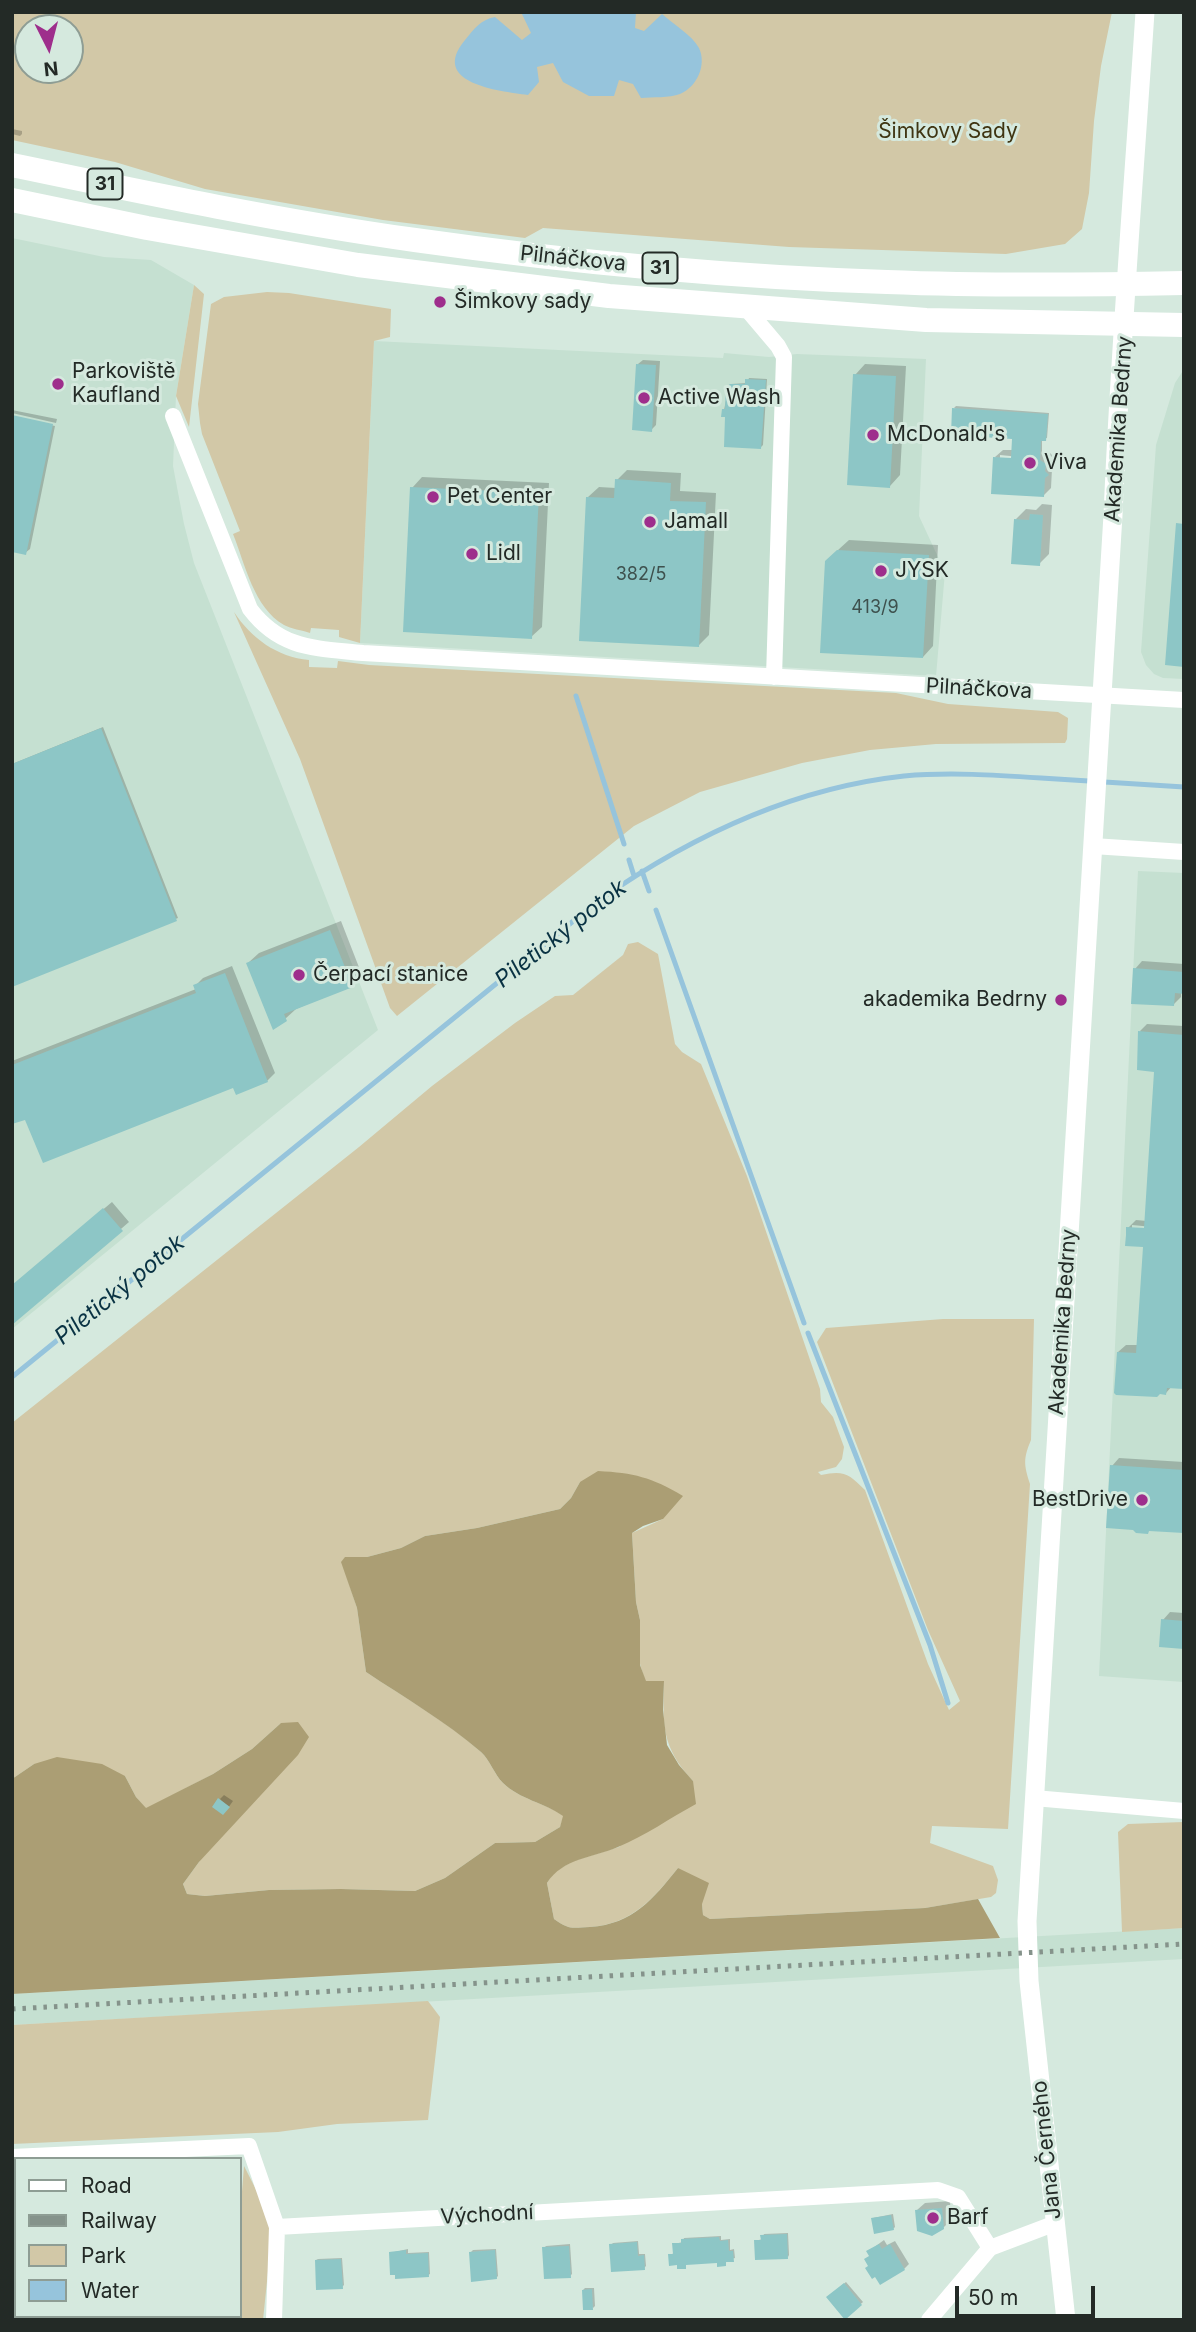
<!DOCTYPE html>
<html>
<head>
<meta charset="utf-8">
<style>
  body { margin:0 }
  #map { position:relative; width:1196px; height:2332px; overflow:hidden; background:#d5e9de; font-family:Inter,sans-serif }
  canvas { display:block }
  .frame { position:absolute; inset:0; border:14px solid #232a26; pointer-events:none }
  .legend { position:absolute; left:14px; top:2157px; width:228px; height:161px; box-sizing:border-box; background:#d5e9de; border:2px solid #8e9d94; margin:0; padding:9px 12px; list-style:none; font-size:21px; color:#232a26 }
  .legend li { display:flex; align-items:center; gap:14px; height:35px }
  .legend b { width:35px; border:2px solid #8e9d94 }
  .north { position:absolute; left:14px; top:14px; width:70px; height:70px; box-sizing:border-box; background:#d5e9de; border:2px solid #8e9d94; border-radius:50%; rotate:174deg; font-size:19px; font-weight:700; line-height:28px; text-align:center; color:#232a26 }
  .north::after { content:''; display:block; margin:auto; width:24px; height:32px; background:#9e2e8c; clip-path:polygon(50% 0,100% 100%,50% 72%,0 100%) }
  .scale { position:absolute; left:955px; top:2286px; width:140px; height:32px; box-sizing:border-box; border:4px solid #232a26; border-top:0; padding-left:9px; font-size:21px; line-height:24px; white-space:nowrap; color:#232a26; -webkit-text-stroke:5px #d5e9de; paint-order:stroke }
</style>
</head>
<body>
<div id="map">
<canvas width="1196" height="2332"></canvas>
<div class="frame"></div>
<ul class="legend">
<li><b style="height:9px;background:#fff"></b>Road</li>
<li><b style="height:9px;background:#85938b"></b>Railway</li>
<li><b style="height:19px;background:#d2c8a7"></b>Park</li>
<li><b style="height:19px;background:#96c4dc"></b>Water</li>
</ul>
<div class="north">N</div>
<div class="scale">50 m</div>
</div>
<script>
const c = document.querySelector('canvas').getContext('2d');
c.lineJoin = 'round';
function paint(path, color) { c.fillStyle = color; c.fill(path, 'evenodd'); }
function stroke(path, color, width, dash) { c.strokeStyle = color; c.lineWidth = width; c.lineCap = dash ? 'butt' : 'round'; c.setLineDash(dash || []); c.stroke(path); }
function drawText(font, color, halo, rows, align = 'center') {
  c.font = font + ' Inter,sans-serif'; c.lineWidth = 6; c.setLineDash([]); c.textBaseline = 'middle'; c.strokeStyle = halo; c.fillStyle = color; for (const [text, x, y, turn = 0] of rows) {
    c.save(); c.translate(x, y); c.rotate((+turn || 0) * Math.PI / 180); c.textAlign = isNaN(turn) ? turn : align; if (halo) c.strokeText(text, 0, 0); c.fillText(text, 0, 0); c.restore();
  }
}
paint(new Path2D(`
  M12 238 104 257 151 260 194 285 176 396 173 466 184 524 194 563 378 1030 12 1329Z
  M374 341 723 358 724 353 769 357 797 354 926 359 919 516 945 572 936 676 360 643Z
  M1184 369V679L1163 678 1154 674 1146 665 1141 652 1156 445 1175 383Z
  M1138 871 1184 873V1682L1099 1676Z
  M1184 1928V1959L12 2025V1994Z`), '#c5e0d1');
paint(new Path2D(`
  M12 12H1112L1101 66 1094 121 1089 193 1082 229 1065 244 1006 254 789 247 543 228 525 238 383 220 205 189 115 162 12 140ZM28 28H70V70H28Z
  M194 285 204 294 189 427 176 396Z
  M267 292 289 293 391 309 390 337 374 341 360 643 339 637V630L311 628 310 633C302 630 291 629 284 625 254 608 245 564 233 534L240 531 202 434 200 423 198 404 211 304 224 297Z
  M234 612C251 638 277 657 309 660V667L337 668 338 661 369 665 896 693 948 704 1058 712 1068 718 1067 739 1065 743 936 744 870 750 802 763 700 792 634 826 397 1016 390 1008 300 759Z
  M638 942 658 954 675 1044 682 1052 701 1064 747 1176 820 1389 821 1402 833 1417 844 1447 842 1459 836 1467 818 1472 821 1475C844 1470 849 1474 865 1490L928 1664 949 1710 960 1701 928 1630 817 1342 826 1328 943 1319H1034L1031 1440C1023 1459 1024 1465 1030 1484L1008 1829 932 1826 930 1843 993 1866 998 1880 996 1893 991 1897 925 1908 710 1919 703 1915 702 1904 678 1868C653 1899 632 1924 590 1927 571 1928 570 1930 554 1919L547 1883 554 1872 573 1861 619 1847 693 1781C661 1746 663 1726 664 1681H645L640 1664V1620L636 1602 632 1533 663 1519 580 1482 571 1498 560 1509 477 1528 425 1536 401 1548 367 1557H346L342 1562 357 1608 366 1672C405 1698 446 1721 481 1752 490 1760 494 1774 503 1783 519 1799 545 1803 564 1816L560 1827 535 1842 495 1843 445 1878 415 1891 341 1889 269 1890 205 1896 187 1894 183 1884 199 1862 281 1723 252 1749 213 1774 146 1809 136 1797 125 1776 34 1764 12 1779V1423L359 1147 432 1086 515 1023 555 996 573 995 623 955 628 944Z
  M1184 1822V1928L1122 1932 1118 1832 1128 1824Z
  M428 2001 440 2017 428 2120 337 2124 278 2132 12 2144V2025Z
  M244 2166 273 2223 263 2320H230L231 2316H240V2217Z`), '#d2c8a7');
paint(new Path2D(`
  M598 1471C634 1473 651 1477 683 1496L663 1519 643 1526 632 1533 636 1602 640 1620V1665L646 1681H664L663 1710 667 1745 679 1765 693 1781 696 1804C670 1818 645 1836 618 1847 592 1858 563 1858 547 1883L554 1919C570 1930 571 1928 590 1927 633 1924 653 1899 678 1868L709 1883 702 1904 703 1915 710 1919 925 1908 978 1899 1000 1938 12 1994V1779L34 1764 57 1757 102 1764 125 1776 136 1797 146 1808 213 1774 252 1749 281 1723 298 1722 309 1737 298 1755 199 1862 183 1884 187 1894 205 1896 269 1890 341 1889 415 1891 445 1878 495 1843 535 1842 560 1827 563 1816C545 1803 519 1799 503 1783 494 1774 490 1760 481 1752 445 1721 405 1698 366 1672L357 1608 341 1562 345 1557H367L401 1548 425 1536 477 1528 560 1509 571 1498 580 1482Z`), '#ab9e74');
paint(new Path2D(`
  M521 12H636L635 28 644 31 662 14C673 24 692 35 699 48 707 65 697 87 680 94 669 98 653 97 641 98L633 84 619 80 614 96H589L563 82 553 63 537 67 539 82 528 95C498 91 429 83 465 40 475 28 480 20 495 17L522 40 531 33Z`), '#96c4dc');
paint(new Path2D(`
  M12 129 22 131V134L20 136 12 134Z
  M643 360 660 361 656 425 651 430 638 364Z
  M865 364 906 366 900 475 890 486 855 375Z
  M749 378 767 379 763 445 761 447 727 416 724 410 729 386 731 384 747 383Z
  M956 406 1049 413 1047 438 1042 439V452L1050 453 1053 456 1052 462 1055 466 1052 469 1051 488 1044 495 995 457 1003 450H1013L1014 437 954 408ZM1000 455 1020 457V460L1000 459Z
  M12 410 57 419 56 423 12 413Z
  M12 417 55 426 30 549 25 553Z
  M627 470 681 473 680 491 716 493 709 635 699 645 588 497 599 487 616 488 617 480Z
  M422 477 549 483 542 627 531 637 412 488Z
  M1042 504 1052 505 1049 554 1039 564 1016 519 1026 509 1036 510Z
  M849 540 938 545 933 646 923 657 838 550Z
  M103 727 178 918 12 985V764Z
  M341 921 362 975 352 985 296 1009 285 1019 248 963 259 953Z
  M1142 961 1184 964V992H1181V997L1173 1005 1135 969Z
  M232 966 275 1073 267 1081 26 1117 12 1122V1061L196 989 195 986 203 978Z
  M1147 1024 1184 1026V1387L1172 1386 1166 1393 1118 1352 1126 1345H1139L1145 1245 1128 1228 1136 1220 1147 1221 1156 1071 1140 1031ZM1132 1225 1153 1227V1230L1132 1229Z
  M112 1202 129 1222 12 1323V1286Z
  M1119 1458 1184 1462V1531L1112 1466Z
  M1170 1612 1184 1613V1647L1163 1620Z
  M224 1795 233 1801 228 1808 220 1799Z
  M950 2201 951 2220 943 2228 917 2210 925 2203Z
  M893 2214 895 2227 893 2229 873 2218Z
  M16 2232V2249L12 2243V2234Z
  M788 2233 789 2255 788 2257 756 2241 762 2239 764 2234Z
  M721 2236V2240L730 2239V2250L734 2249 735 2258 727 2260 725 2265 718 2261 687 2263 685 2267 678 2264 670 2255 674 2253V2244L683 2242 684 2238Z
  M884 2240 887 2245 895 2241 909 2264 904 2269 870 2266 871 2255 869 2251Z
  M638 2241 639 2254H645L646 2266 644 2268 611 2245 613 2243Z
  M570 2244 572 2274 570 2276 544 2248 546 2246Z
  M408 2249V2253L429 2252 430 2274 428 2275 390 2253Z
  M496 2249 498 2276 496 2278 471 2252 473 2250Z
  M342 2258 344 2285 342 2287 316 2260 318 2259Z
  M846 2282 863 2302 845 2318 828 2297Z
  M585 2288H594L595 2306 593 2308 583 2290Z`), '#0003');
stroke(new Path2D(`
  M576 696 624 844
  M629 860 634 876
  M642 871 649 891
  M656 910 804 1323
  M808 1333 930 1645 948 1703
  M12 1377 598 901C688 838 793 788 904 776 949 772 995 775 1041 778 1089 781 1136 784 1184 787`), '#96c4dc', 5);
paint(new Path2D(`
  M636 364 656 365 652 432 632 430Z
  M853 374 896 376 890 488 847 485Z
  M745 379 766 380 761 449 724 447 725 417H721L722 409H725L726 387 730 384H745Z
  M952 408 1048 414 1046 441H1041L1040 460 1046 464 1045 471 1049 475 1045 478 1044 497 991 494 993 457 1011 458 1012 439 951 435Z
  M12 415 53 424 26 555 12 552Z
  M615 479 671 483 670 501 706 502 699 647 579 641 586 497 614 498Z
  M410 487 539 493 532 639 403 632Z
  M1030 514 1043 515 1040 566 1011 564 1014 519 1029 520Z
  M1176 523 1184 524V667L1165 665Z
  M837 550 929 555 923 658 820 653 825 561Z
  M101 728 177 921 12 987V764Z
  M330 930 353 987 284 1014 287 1021 273 1030 246 963Z
  M1133 968 1184 972V994L1175 993 1174 1006 1131 1004Z
  M225 973 268 1082 236 1095 233 1088 43 1163 25 1120 12 1124V1065L196 993 193 985Z
  M1138 1031 1184 1035V1389L1167 1388 1166 1395 1160 1394 1157 1397 1116 1395 1114 1393 1117 1352 1136 1353 1143 1247 1125 1246 1126 1235V1227L1144 1228 1154 1072 1137 1070Z
  M103 1208 123 1231 12 1325V1285Z
  M1110 1465 1184 1470V1533L1149 1531 1148 1534 1136 1533 1133 1530 1106 1528Z
  M1161 1619 1184 1621V1649L1159 1647Z
  M218 1798 230 1807 223 1815 212 1807Z
  M942 2208 944 2229 932 2236 917 2231 915 2210Z
  M891 2215 894 2230 874 2234 871 2218Z
  M787 2234 788 2259 755 2260 754 2240H761L760 2235Z
  M719 2237 720 2241 728 2240 729 2251H733L734 2262H726V2266L717 2267V2263L686 2265V2269H677V2265L669 2266 668 2254H673L672 2243H681V2239Z
  M637 2242 638 2256 644 2255 645 2270 611 2272 609 2244Z
  M879 2244 882 2249 890 2244 905 2270 880 2285 875 2277 872 2279 865 2268 868 2266 864 2259 869 2256 866 2251Z
  M569 2246 571 2278 544 2279 542 2247Z
  M406 2250V2254L428 2253 429 2277 395 2279V2275H390L389 2252Z
  M495 2250 497 2279 471 2282 469 2252Z
  M341 2259 343 2289 316 2290 315 2260Z
  M16 2267V2293L12 2287V2269Z
  M844 2283 862 2305 845 2320 826 2297Z
  M592 2289 593 2310H583L582 2290Z
  M61 2316H87L86 2320H60Z`), '#8dc6c6');
stroke(new Path2D(`
  M745 307 778 346 784 357 774 677
  M173 416 250 609C281 650 316 648 363 653L1184 700
  M1093 846 1184 852
  M1034 1798 1184 1811
  M12 2157 249 2146 277 2227 274 2320
  M277 2227 938 2190 958 2197 990 2248
  M929 2320 990 2248 1056 2223`), '#fff', 16);
stroke(new Path2D(`
  M1066 2320 1029 1981 1027 1921 1113 515C1120 347 1134 180 1145 12`), '#fff', 19);
stroke(new Path2D(`
  M12 165C146 193 279 221 415 240 571 262 729 277 887 282 986 286 1085 285 1184 283
  M12 200 147 228 358 265 609 296 926 320 1184 325`), '#fff', 24);
stroke(new Path2D(`
  M12 2009 1184 1944`), '#85938b', 5, [3.5, 7]);
for (const [x, y, r, color] of [
  [440,302,7,"#9e2e8c"],
  [58,384,7,"#9e2e8c"],
  [644,398,7,"#9e2e8c"],
  [873,435,7,"#9e2e8c"],
  [1030,463,7,"#9e2e8c"],
  [433,497,7,"#9e2e8c"],
  [650,522,7,"#9e2e8c"],
  [472,554,7,"#9e2e8c"],
  [881,571,7,"#9e2e8c"],
  [299,975,7,"#9e2e8c"],
  [1061,1000,7,"#9e2e8c"],
  [1142,1500,7,"#9e2e8c"],
  [933,2218,7,"#9e2e8c"]
]) { const dot = new Path2D(); dot.arc(x, y, r, 0, 2 * Math.PI); c.fillStyle = color; c.fill(dot); stroke(dot, '#d5e9de', 2.5); }
drawText('18px', '#3e514e', null, [
  ["382/5",641,575],
  ["413/9",875,608]
]);
for (const [x, y, w] of [
  [105,184,35],
  [660,268,35]
]) { const box = new Path2D(); box.roundRect(x - w / 2, y - 15.5, w, 31, 5); c.fillStyle = '#d5e9de'; c.fill(box); stroke(box, '#232a26', 2); }
drawText('bold 19px', '#232a26', null, [
  ["31",105,184],
  ["31",660,268]
]);
drawText('21px', '#3f3512', '#d5e9de', [
  ["Šimkovy Sady",948,132]
]);
drawText('21px', '#232a26', '#d5e9de', [
  ["Pilnáčkova",573,259,6],
  ["Akademika Bedrny",1119,429,-86],
  ["Pilnáčkova",979,689,3],
  ["Akademika Bedrny",1063,1322,-86],
  ["Jana Černého",1047,2150,-96],
  ["Východní",487,2215,-3]
]);
drawText('21px', '#232a26', '#d5e9de', [
  ["Šimkovy sady",454,302],
  ["Parkoviště",72,372],
  ["Kaufland",72,396],
  ["Active Wash",658,398],
  ["McDonald's",887,435],
  ["Viva",1044,463],
  ["Pet Center",447,497],
  ["Jamall",664,522],
  ["Lidl",486,554],
  ["JYSK",895,571],
  ["Čerpací stanice",313,975],
  ["akademika Bedrny",1047,1000,"right"],
  ["BestDrive",1128,1500,"right"],
  ["Barf",947,2218]
], 'left');
drawText('italic 23px', '#093243', '#d5e9de', [
  ["Piletický potok",561,934,-38],
  ["Piletický potok",120,1290,-39]
]);
</script>
</body>
</html>
